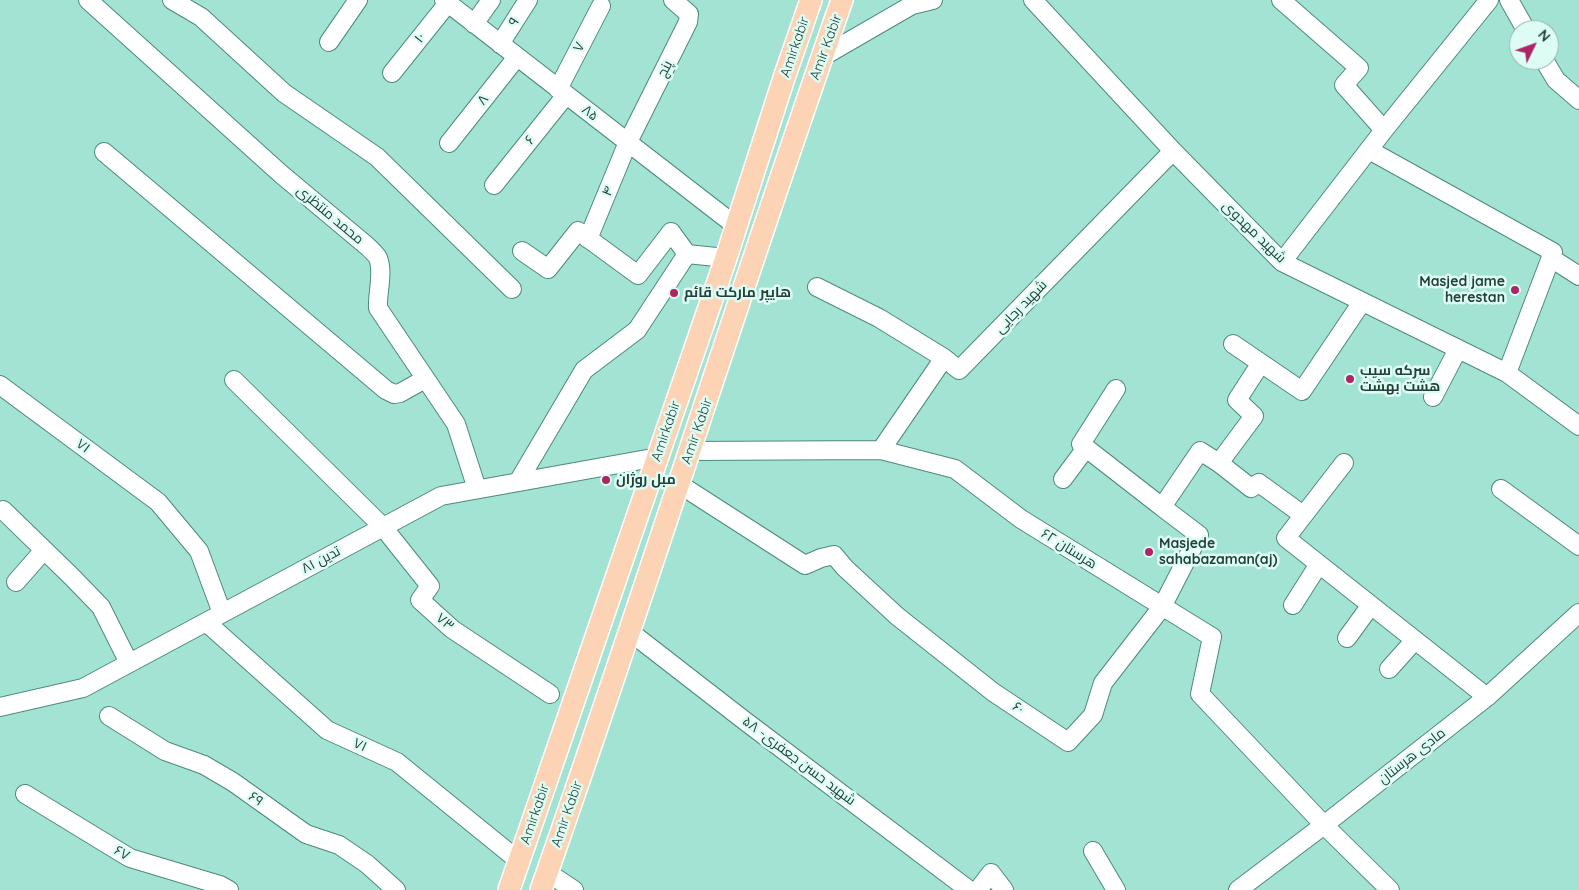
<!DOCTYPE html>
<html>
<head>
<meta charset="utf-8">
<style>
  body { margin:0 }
  #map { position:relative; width:1579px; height:890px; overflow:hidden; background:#a2e3d3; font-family:Quicksand,sans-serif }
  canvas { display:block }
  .north { position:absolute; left:1509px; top:20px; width:50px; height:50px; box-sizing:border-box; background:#ddfdf4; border:1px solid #93b1a9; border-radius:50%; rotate:48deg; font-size:14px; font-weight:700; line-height:20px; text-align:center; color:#253f39 }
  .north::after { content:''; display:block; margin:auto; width:18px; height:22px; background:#ae2465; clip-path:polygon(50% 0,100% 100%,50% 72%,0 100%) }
</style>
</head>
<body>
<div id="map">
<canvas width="1579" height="890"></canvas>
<div class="north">N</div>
</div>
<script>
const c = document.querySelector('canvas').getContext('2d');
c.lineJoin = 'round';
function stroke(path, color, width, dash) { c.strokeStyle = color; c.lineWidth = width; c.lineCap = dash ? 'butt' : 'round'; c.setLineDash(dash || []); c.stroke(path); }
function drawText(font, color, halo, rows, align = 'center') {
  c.font = font + ' Quicksand,Cairo,sans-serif'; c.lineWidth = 5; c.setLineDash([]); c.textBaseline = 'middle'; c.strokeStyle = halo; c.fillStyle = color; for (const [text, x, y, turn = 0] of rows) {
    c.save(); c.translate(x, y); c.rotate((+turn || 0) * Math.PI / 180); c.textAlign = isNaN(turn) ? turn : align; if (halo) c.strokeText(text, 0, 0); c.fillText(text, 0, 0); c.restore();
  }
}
const minor = new Path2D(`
  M88 0 281 174 367 246C370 249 376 254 378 258 384 273 377 293 378 308L456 424 477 489
  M172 0 201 17 284 93 377 157 512 289
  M444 0 736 226
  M1033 0 1173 151 1282 262 1507 373 1579 426
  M1281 0 1359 68 1344 85 1384 130
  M1509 0 1526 30
  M474 24 491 0
  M329 42 358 0
  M500 44 528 0
  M822 57 912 5 933 0
  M1544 60 1556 80 1579 100
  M392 73 448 3
  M558 89 601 6
  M449 143 517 57
  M1369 150 1553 252 1507 373
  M104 152 386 390 394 394 400 393 425 379
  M494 185 566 95
  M588 239 628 142 688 22 689 14 673 0
  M522 251 548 269 578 231 638 275 671 232 687 254
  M1551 258 1579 276
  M1282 262 1384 130 1489 0
  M817 287 879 318 944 358
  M1233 344 1302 391 1362 302
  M1261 363 1237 400 1254 416 1219 463 1251 488 1259 483 1303 515
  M234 380 383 527 430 586 420 600 452 629 550 694
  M0 385 158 502 199 551 222 613
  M1116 389 1081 444 1162 507
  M1433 397 1458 349
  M881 450 944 358 959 370 1173 151
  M690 451 881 450 955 469 1021 519 1212 637 1200 694 1324 825 1390 890
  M1344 463 1286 538 1487 697
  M1063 479 1086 448
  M518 482 584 370 637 330 687 254 726 258
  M679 484 805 565 821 558 834 555 845 568 897 616 993 692 1068 742 1093 715 1103 683 1162 607 1199 535 1162 507 1200 451 1219 463
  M1501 489 1579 546
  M3 510 72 577 101 607 129 663
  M16 582 44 550
  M1293 605 1319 564
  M206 622 327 730 397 762 519 861
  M629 631 745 721 969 890
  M1347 638 1371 605
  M1389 669 1415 640
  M0 707 83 688 441 496 658 457
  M109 716 165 751 204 765 233 782 306 834 339 845 367 864 396 890
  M25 794 130 858 220 885 229 890
  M1093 851 1116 890
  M547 872 574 890
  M978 890 991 873 1004 890
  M1238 890 1324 825 1487 697 1579 613`);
const major = new Path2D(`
  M509 890 726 258 784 78 811 0
  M541 890C645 595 738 295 842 0`);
stroke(minor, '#4c8b7c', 20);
stroke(major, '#fff', 24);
stroke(minor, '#fff', 18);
stroke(major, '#fcd3b5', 21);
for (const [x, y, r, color] of [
  [1515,290,5,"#ae2465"],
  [674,293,5,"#ae2465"],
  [1350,379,5,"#ae2465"],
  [606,480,5,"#ae2465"],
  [1149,552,5,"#ae2465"]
]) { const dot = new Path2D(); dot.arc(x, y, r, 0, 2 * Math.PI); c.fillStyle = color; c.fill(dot); stroke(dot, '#ddfdf4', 2); }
drawText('14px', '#253f39', '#ddfdf4', [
  ["۹",514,22,-57],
  ["۱۰",420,38,-51],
  ["۷",579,47,-62],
  ["Amirkabir",795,47,-71],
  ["Amir Kabir",826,47,-70],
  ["پنج",665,69,-63],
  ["۸",483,100,-51],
  ["۸۵",590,113,38],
  ["۶",530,140,-51],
  ["۴",608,191,-68],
  ["محمد منتظری",330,215,40],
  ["شهید مهدوی",1254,232,44],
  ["شهید رجایی",1021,307,-46],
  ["Amirkabir",666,431,-71],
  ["Amir Kabir",697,431,-71],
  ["۷۱",83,446,37],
  ["هرستان ۶۲",1069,549,32],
  ["تدین ۸۱",321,560,-28],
  ["۷۳",445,622,40],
  ["۶۰",1018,708,34],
  ["۷۱",360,745,25],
  ["مادی هرستان",1412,756,-38],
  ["شهید حسن جعفری- ۵۸",799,761,37],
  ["۶۹",256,799,35],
  ["Amirkabir",535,814,-71],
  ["Amir Kabir",567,814,-71],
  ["۶۷",122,853,29]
]);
drawText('bold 14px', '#253f39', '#ddfdf4', [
  ["Masjed jame",1505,282,"right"],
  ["herestan",1505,298,"right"],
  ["هایپر مارکت قائم",684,293],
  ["سرکه سیب",1360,371],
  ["هشت بهشت",1360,387],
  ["مبل روژان",616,480],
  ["Masjede",1159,544],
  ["sahabazaman(aj)",1159,560]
], 'left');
</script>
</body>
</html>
